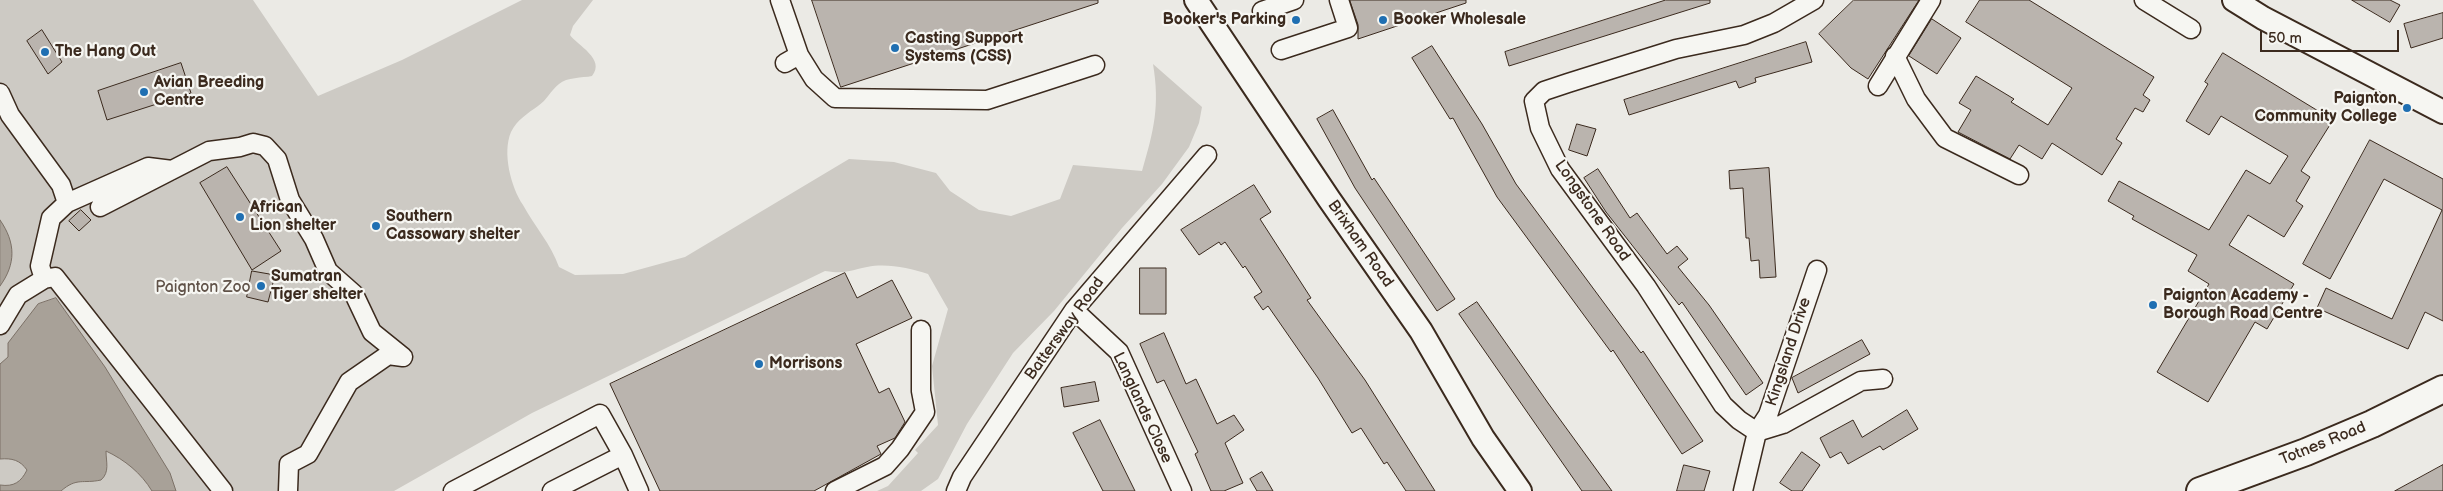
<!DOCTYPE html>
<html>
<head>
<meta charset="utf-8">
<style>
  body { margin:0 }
  #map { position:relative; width:2443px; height:491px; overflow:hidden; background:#ebeae5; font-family:"Balsamiq Sans",sans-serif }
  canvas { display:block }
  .scale { position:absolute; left:2260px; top:30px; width:139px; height:22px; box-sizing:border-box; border:2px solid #3b2a1e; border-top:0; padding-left:6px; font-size:15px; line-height:18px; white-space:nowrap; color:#3b2a1e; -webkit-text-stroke:4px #f6f6f2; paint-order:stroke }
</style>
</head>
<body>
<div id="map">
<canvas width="2443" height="491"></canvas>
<div class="scale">50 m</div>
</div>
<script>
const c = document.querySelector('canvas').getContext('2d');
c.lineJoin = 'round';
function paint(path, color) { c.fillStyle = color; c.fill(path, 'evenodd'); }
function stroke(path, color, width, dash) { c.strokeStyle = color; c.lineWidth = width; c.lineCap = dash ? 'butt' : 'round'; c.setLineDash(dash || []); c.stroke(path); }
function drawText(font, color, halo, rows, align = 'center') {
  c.font = font + ' "Balsamiq Sans",sans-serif'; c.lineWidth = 4.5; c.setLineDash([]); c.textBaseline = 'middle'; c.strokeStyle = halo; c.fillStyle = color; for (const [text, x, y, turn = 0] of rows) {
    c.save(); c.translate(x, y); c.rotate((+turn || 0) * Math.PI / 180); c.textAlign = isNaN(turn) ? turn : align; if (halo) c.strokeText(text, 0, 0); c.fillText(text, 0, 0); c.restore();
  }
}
paint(new Path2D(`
  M0 0H253L318 96 402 60 522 0H593L573 26 570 35C577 45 606 59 592 76 582 78 567 77 559 84 551 90 547 100 538 106 528 113 517 120 511 132 502 153 511 187 523 205 535 227 551 244 559 267L575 275 623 274 685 257 849 159 894 162 936 173 950 191 979 210 1011 216 1060 199 1073 165 1142 171C1154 130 1160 106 1153 64L1202 107 1199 123 1189 147 1162 184 1122 228 1054 311 1013 353 967 424 938 479 921 491H877L888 486 918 453 915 450 938 425 932 366 948 309 928 274C909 268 887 263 867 267 847 271 846 274 825 271L532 413 394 491H0Z`), '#cdcac4');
const water = new Path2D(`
  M0 220C16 243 16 264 0 286Z
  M56 298 105 367 170 473 176 491H152C141 473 125 460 106 451 106 462 110 472 101 480 83 484 77 477 61 491H0V485C14 487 21 482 27 470 20 460 12 458 0 459V364L8 357V343L38 304Z`);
paint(water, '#a8a198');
stroke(water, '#7c7167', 1);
const building = new Path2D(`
  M812 0H1098V3L841 87Z
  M1350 0H1466V3L1358 39V25Z
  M1666 0H1710V3L1509 66 1505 52Z
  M1854 0H1919L1868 79 1851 68 1819 34Z
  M1980 0H2029L2154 77 2143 95 2150 100 2143 112 2135 108 2116 139 2122 143 2102 175 2052 143 2042 159 2019 145 2010 159 1958 132 1971 110 1959 103 1976 76 2014 99 2011 102 2048 125 2072 88 1966 22Z
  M2352 0H2390L2400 5 2390 22Z
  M2443 13V38L2411 48 2404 24Z
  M1932 19 1961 38 1937 74 1909 56Z
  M42 30 62 62 48 74 27 41Z
  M1806 42 1812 62 1755 78 1756 82 1739 88 1736 81 1629 115 1624 100Z
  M1432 46 1482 124 1516 184 1641 353 1643 351 1703 441 1682 454 1613 350 1611 352 1497 197 1453 118 1450 119 1412 58Z
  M2223 53 2333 120 2301 171 2310 177 2296 201 2303 206 2284 237 2248 215 2229 245 2294 284 2267 329 2255 322 2208 402 2157 372 2209 284 2188 271 2197 255 2132 219 2134 216 2108 201 2119 181 2209 230 2246 170 2270 184 2288 156 2221 116 2209 135 2186 121 2208 84 2205 82Z
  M181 63 191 93 107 120 98 91Z
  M1333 110 1372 180 1374 178 1455 299 1437 311 1355 188 1317 119Z
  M1577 124 1596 129 1587 156 1569 150Z
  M2370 140 2443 179V321L2425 312 2408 349 2317 308 2326 288 2392 319 2442 210 2384 179 2330 279 2303 264Z
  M227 167 281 251 252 270 200 183Z
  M1769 168 1776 277 1760 278 1759 260 1751 261 1749 238H1746L1743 188 1730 189 1729 171Z
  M1598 169 1630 218 1637 213 1667 254 1677 246 1688 259 1678 267 1709 305 1763 383 1746 395 1682 302 1679 305 1606 212 1584 178Z
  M1254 185 1271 212 1260 219 1311 298 1307 300 1365 380 1435 491H1406L1387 462 1384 464 1361 428 1352 433 1318 378 1268 306 1263 310 1254 297 1262 292 1245 266 1243 268 1225 242 1221 245 1219 242 1199 255 1181 230Z
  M81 210 91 220 79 231 69 221Z
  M1140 268H1166V314H1140Z
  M252 271 275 275 268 302 247 297Z
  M845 273 857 298 892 280 912 318 856 344 879 393 889 388 905 422 895 438 877 446 881 454 814 491H660L610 384Z
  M1477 302 1548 403 1612 491H1582L1459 314Z
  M1164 333 1186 384 1196 379 1217 424 1234 415 1244 430 1225 443 1243 483 1224 491H1211L1195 454 1198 452 1164 380 1157 383 1140 344Z
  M1862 340 1870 354 1798 393 1792 378Z
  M1095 382 1099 401 1064 407 1061 388Z
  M1907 410 1918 429 1883 450 1880 446 1848 464 1841 452 1830 458 1820 438 1853 420 1862 437Z
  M1100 420 1135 491H1103L1073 433Z
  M1802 452 1820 465 1802 491H1792L1780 483Z
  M1684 465 1710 471 1704 491H1677Z
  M2443 465V491H2395Z
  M1262 472 1273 491H1257L1250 479Z`);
paint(building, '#bab4ae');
stroke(building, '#3b2a1e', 1);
const minor = new Path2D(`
  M780 0 799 55 814 79 835 98 987 100 1095 65
  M2144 0 2191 29
  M1262 11 1294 0
  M1281 50 1348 28 1339 0
  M1895 56 1916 99 1945 138 2019 175
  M785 63 799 55
  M1878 86 1931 0
  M0 93 10 115 61 185 67 203
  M100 207 209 151 240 147 253 143 265 146 277 159 290 200 314 239 328 271 354 294 372 332 403 357 388 355 349 382 308 454 289 464 288 491
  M44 279 55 277 223 491
  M1074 310 1119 352 1182 491
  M0 325 18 295 44 279 40 266 51 218 67 203 148 167 172 170
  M1757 432 1768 415 1817 270
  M1757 432 1783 424 1861 381 1883 379
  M453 491 600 414 623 455 639 491
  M552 491 623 455
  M835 491 885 466 900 449 925 412 921 391V330
  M956 491 962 477 1074 310 1207 155
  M1743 491 1757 432 1739 420 1723 405 1646 286 1560 169 1540 128 1534 101 1544 91 1568 83 1676 49 1744 35 1774 23 1814 0`);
const major = new Path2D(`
  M1196 0 1329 199 1421 331 1483 438 1520 491
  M2234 0 2263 18 2443 112`);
const highway = new Path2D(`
  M2200 491 2306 452 2372 424 2443 389`);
stroke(minor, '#3b2a1e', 21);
stroke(major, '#3b2a1e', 26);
stroke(highway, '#3b2a1e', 30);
stroke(minor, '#f6f6f2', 18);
stroke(major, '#f6f6f2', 22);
stroke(highway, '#f6f6f2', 26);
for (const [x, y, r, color] of [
  [1296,20,5,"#1f6fb2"],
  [1383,20,5,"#1f6fb2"],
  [895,48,5,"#1f6fb2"],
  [45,52,5,"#1f6fb2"],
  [144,92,5,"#1f6fb2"],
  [2407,108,5,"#1f6fb2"],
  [240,217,5,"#1f6fb2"],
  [376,226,5,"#1f6fb2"],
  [261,286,5,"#1f6fb2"],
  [2153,305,5,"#1f6fb2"],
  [759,364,5,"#1f6fb2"]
]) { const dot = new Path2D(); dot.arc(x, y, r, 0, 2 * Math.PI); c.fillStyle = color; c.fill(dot); stroke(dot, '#f6f6f2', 2); }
drawText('bold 16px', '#3b2a1e', '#f6f6f2', [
  ["Booker's Parking",1286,20,"right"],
  ["Booker Wholesale",1393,20],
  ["Casting Support",905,39],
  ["Systems (CSS)",905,57],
  ["The Hang Out",55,52],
  ["Avian Breeding",154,83],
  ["Centre",154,101],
  ["Paignton",2397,99,"right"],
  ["Community College",2397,117,"right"],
  ["African",250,208],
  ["Lion shelter",250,226],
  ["Southern",386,217],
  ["Cassowary shelter",386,235],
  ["Sumatran",271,277],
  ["Tiger shelter",271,295],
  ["Paignton Academy -",2163,296],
  ["Borough Road Centre",2163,314],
  ["Morrisons",769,364]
], 'left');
drawText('16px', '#3b2a1e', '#f6f6f2', [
  ["Longstone Road",1592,211,55],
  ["Brixham Road",1360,244,55],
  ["Battersway Road",1065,329,-54],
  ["Kingsland Drive",1789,352,-72],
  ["Langlands Close",1142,408,65],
  ["Totnes Road",2323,444,-22]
]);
drawText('16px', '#605248', '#f6f6f2', [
  ["Paignton Zoo",203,288]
]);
</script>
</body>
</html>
